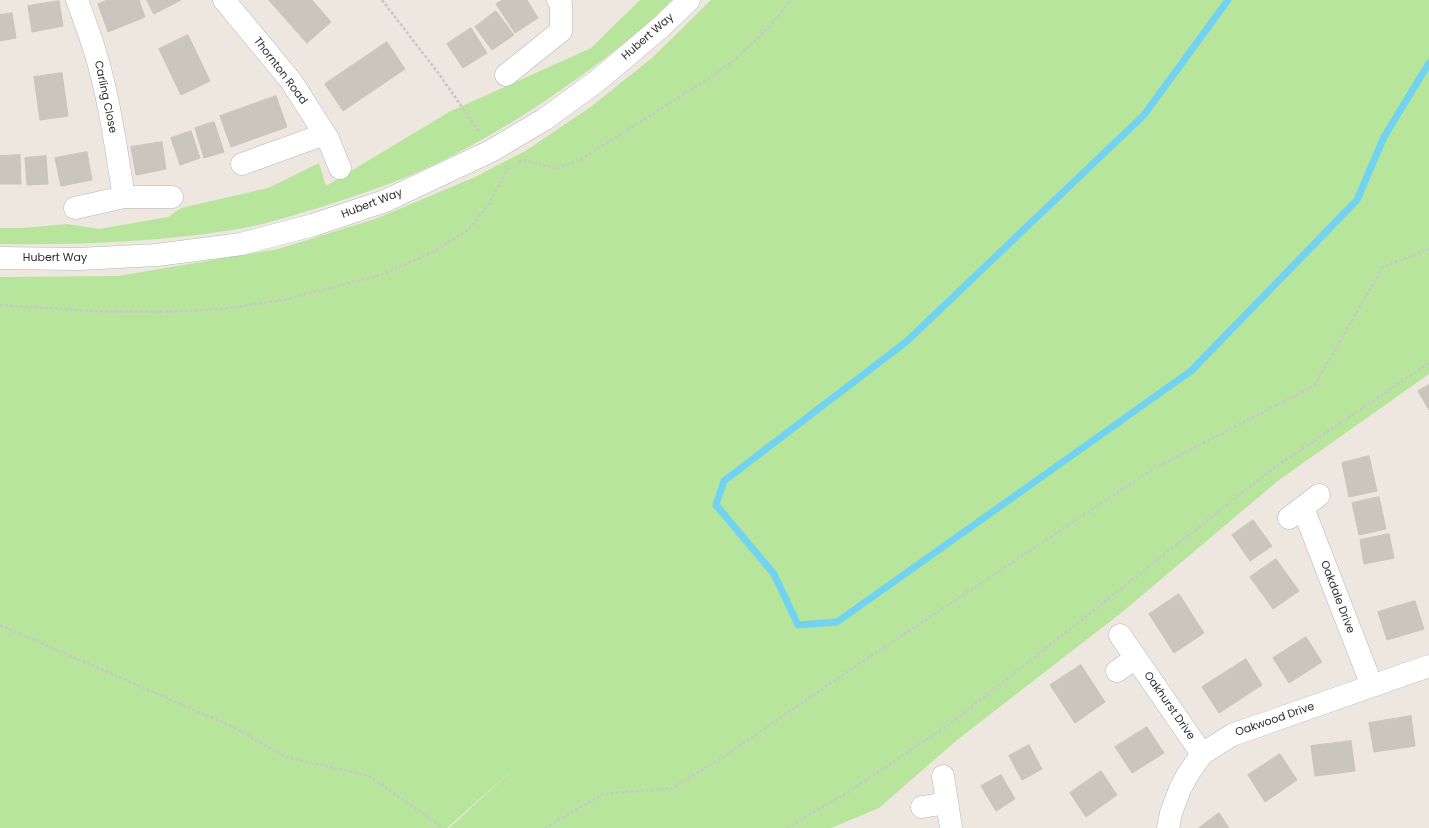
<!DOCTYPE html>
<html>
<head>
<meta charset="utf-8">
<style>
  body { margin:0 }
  canvas { display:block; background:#eee7df }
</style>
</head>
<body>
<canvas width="1429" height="828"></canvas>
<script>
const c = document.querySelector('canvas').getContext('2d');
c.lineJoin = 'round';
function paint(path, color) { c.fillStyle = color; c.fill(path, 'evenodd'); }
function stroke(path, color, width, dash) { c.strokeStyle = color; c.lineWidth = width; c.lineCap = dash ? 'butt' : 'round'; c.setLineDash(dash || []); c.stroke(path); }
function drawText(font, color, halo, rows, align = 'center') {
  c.font = font + ' Poppins,sans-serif'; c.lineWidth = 3; c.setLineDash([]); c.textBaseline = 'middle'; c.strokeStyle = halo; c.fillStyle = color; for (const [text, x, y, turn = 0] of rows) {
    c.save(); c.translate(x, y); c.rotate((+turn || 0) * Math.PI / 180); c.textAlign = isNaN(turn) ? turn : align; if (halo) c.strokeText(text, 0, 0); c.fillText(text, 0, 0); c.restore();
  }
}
paint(new Path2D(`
  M640 0H672C643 30 609 56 575 80 532 111 487 139 439 162 401 181 359 195 318 208 290 216 261 226 232 230 156 242 77 245 0 244V228H22L67 224 99 229 168 217 181 208 268 188 319 163 326 186 449 112 591 48Z
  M711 0H1429V374L1279 480 1121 613 957 740 879 808 831 828H449L521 762 447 828H0V277L118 276 278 249 378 218 475 177 527 150 592 106 653 57Z`), '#b7e59b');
stroke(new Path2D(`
  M1228 0 1144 115 906 342 724 481 716 505 774 574 798 625 837 622 1191 371 1357 200 1384 137 1429 63`), '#71d3f1', 7);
const building = new Path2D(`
  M108 0H139L145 17 108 32 98 4Z
  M147 0H181L154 14Z
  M269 0H312L331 22 307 43Z
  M503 0H527L538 18 515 33 496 4Z
  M59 1 63 26 32 32 28 6Z
  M496 11 514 35 492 50 475 27Z
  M12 13 16 38 0 41V15Z
  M471 28 487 53 463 68 447 44Z
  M188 35 210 81 181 95 159 49Z
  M387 42 405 69 343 111 325 84Z
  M62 73 68 116 40 120 34 77Z
  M276 96 287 127 231 147 220 116Z
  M214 122 224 152 204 158 195 128Z
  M191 131 200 158 180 165 171 138Z
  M162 142 166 169 136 175 131 147Z
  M87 152 92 180 61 186 55 158Z
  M20 155 21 184H0V156Z
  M46 156 48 184 27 185 25 158Z
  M1429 385V410L1418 391Z
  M1369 456 1377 491 1349 497 1342 463Z
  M1379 497 1386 529 1359 535 1352 503Z
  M1253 520 1272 546 1250 561 1232 535Z
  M1389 534 1394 558 1364 564 1360 540Z
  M1276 559 1299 591 1273 609 1250 577Z
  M1179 594 1204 633 1174 653 1149 614Z
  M1415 601 1424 629 1387 640 1378 612Z
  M1306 637 1322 662 1289 683 1273 658Z
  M1246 659 1262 685 1219 713 1202 687Z
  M1081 665 1105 702 1075 723 1050 685Z
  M1411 716 1415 746 1374 752 1369 723Z
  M1147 727 1164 753 1132 773 1115 747Z
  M1351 741 1355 771 1315 776 1311 746Z
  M1029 745 1042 769 1022 780 1009 756Z
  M1280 754 1297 780 1265 802 1248 775Z
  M1101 771 1117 795 1086 817 1070 793Z
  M1001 775 1015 799 996 811 981 786Z
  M1219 813 1229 828H1199Z`);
paint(building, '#cac5bd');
stroke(building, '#cac3b8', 1);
const minor = new Path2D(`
  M77 0C86 24 95 48 101 73 112 114 117 156 124 197
  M224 0 291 81 328 139 340 168
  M506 75 561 31V4L558 0
  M242 164 325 134
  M75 208 124 197H172
  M0 258 79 259 157 255 241 244 313 225 385 201 491 151 545 119 597 81 661 27 689 0
  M1303 508 1372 686
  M1289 518 1319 495
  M1120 635 1202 754
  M1117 671 1136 658
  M943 776 951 828
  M922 807 947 803
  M1168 828 1171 813 1180 789 1188 774 1202 754 1232 735 1429 666`);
stroke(minor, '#b3b6c0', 23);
stroke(new Path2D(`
  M382 0 439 74 480 133
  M519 162 525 160 557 169 586 156 711 77 737 58 769 27 791 0
  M0 305 91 311 159 312 222 309 283 300 381 275 433 252 469 229 487 207 508 168
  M0 625 231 726 286 757 369 776 443 828
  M545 828 603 794 673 788 723 757 859 664 1153 469 1314 386 1383 267 1429 249
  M787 828 848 792 950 724 1271 470 1429 363`), '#c8c8c8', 2.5, [3, 2]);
stroke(minor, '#fff', 22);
drawText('11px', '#2d2d2d', '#fff', [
  ["Hubert Way",648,37,-41],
  ["Thornton Road",280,71,53],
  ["Carling Close",105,97,78],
  ["Hubert Way",372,204,-21],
  ["Hubert Way",55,258],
  ["Oakdale Drive",1337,597,69],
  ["Oakhurst Drive",1169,706,55],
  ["Oakwood Drive",1275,720,-19]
]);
</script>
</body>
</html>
